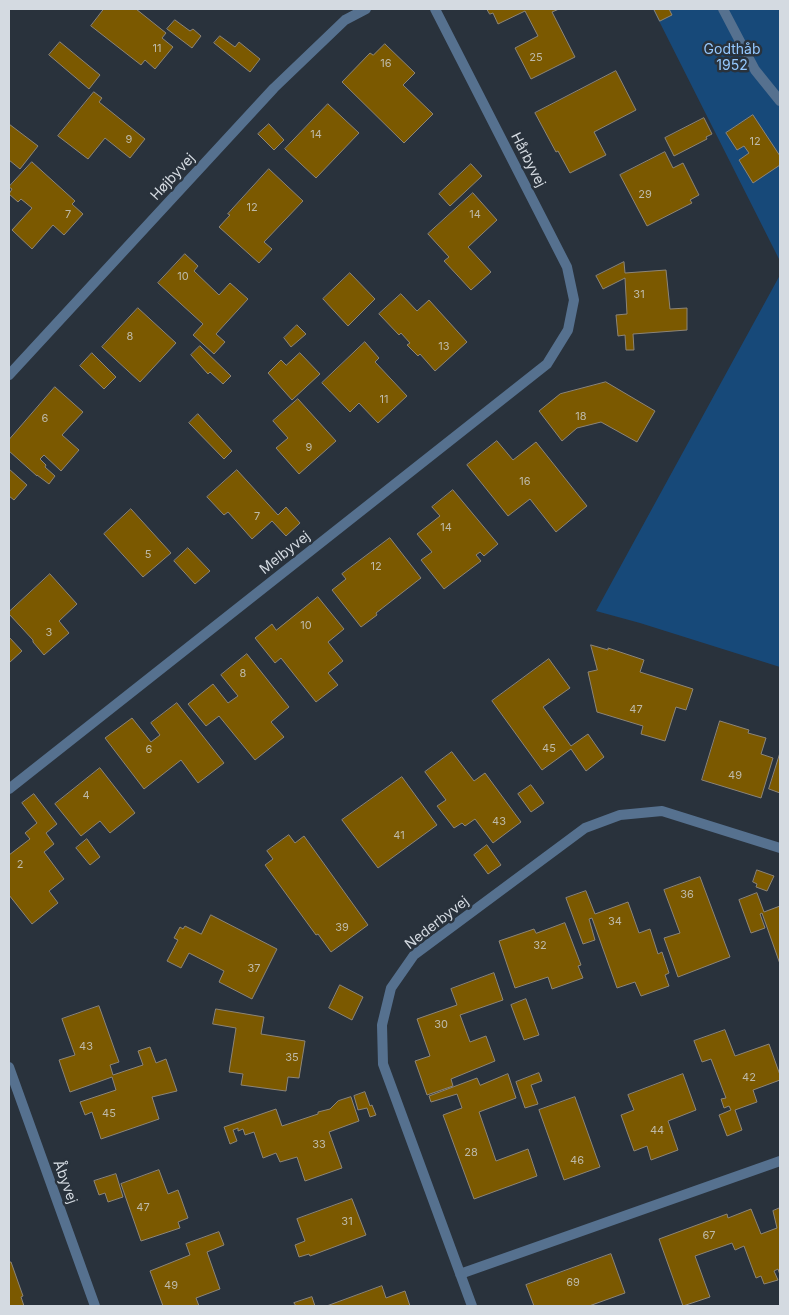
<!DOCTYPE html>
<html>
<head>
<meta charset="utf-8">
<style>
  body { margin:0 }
  #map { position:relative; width:789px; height:1315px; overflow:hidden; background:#29323c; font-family:Inter,sans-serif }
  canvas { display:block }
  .frame { position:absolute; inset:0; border:10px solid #d4dae1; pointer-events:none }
</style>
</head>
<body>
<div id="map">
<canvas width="789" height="1315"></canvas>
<div class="frame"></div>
</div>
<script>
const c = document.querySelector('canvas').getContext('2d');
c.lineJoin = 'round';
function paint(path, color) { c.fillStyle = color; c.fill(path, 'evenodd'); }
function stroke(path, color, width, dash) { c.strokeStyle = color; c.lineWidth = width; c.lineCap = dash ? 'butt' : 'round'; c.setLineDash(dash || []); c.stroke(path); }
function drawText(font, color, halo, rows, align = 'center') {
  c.font = font + ' Inter,sans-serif'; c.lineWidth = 5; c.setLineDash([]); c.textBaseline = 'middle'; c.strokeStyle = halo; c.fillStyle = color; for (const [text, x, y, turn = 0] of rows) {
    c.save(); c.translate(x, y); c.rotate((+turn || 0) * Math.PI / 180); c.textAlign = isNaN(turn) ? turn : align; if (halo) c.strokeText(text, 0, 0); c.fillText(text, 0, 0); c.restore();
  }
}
paint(new Path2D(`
  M653 9H780V261Z
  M780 275V667L640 623 596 611Z`), '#174979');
const building = new Path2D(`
  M104 9H136L166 33 162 38 173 47 155 69 145 60 141 65 91 26Z
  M487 9H559L552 12 575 57 531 79 515 48 538 36 525 11 498 24 493 13 490 14Z
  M654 9H669L672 15 660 21Z
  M175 20 190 31 193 29 201 36 192 48 167 29Z
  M220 36 235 47 239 42 260 59 250 72 214 43Z
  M60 42 100 75 89 89 49 55Z
  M385 44 415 73 403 85 433 114 404 143 342 82 370 53 373 55Z
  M616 71 636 110 594 132 606 155 570 173 558 151 556 152 535 113Z
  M94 92 102 98 99 102 145 139 130 158 105 138 88 159 58 136Z
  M328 104 359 133 316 178 285 149Z
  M753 115 780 156V165L753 183 739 160 749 153 744 146 737 150 726 133Z
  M704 118 712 134 706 137 707 139 674 156 665 138Z
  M9 124 38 146 20 169 9 160Z
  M269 124 284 140 274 150 258 134Z
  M665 152 673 168 683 163 699 195 690 200 692 203 647 226 620 175Z
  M32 162 75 201 72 204 83 214 64 235 53 225 32 249 12 230 32 208 21 199 18 202 9 194 12 189 9 187Z
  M471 164 482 176 450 206 439 194Z
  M269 169 303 201 264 242 272 249 259 263 219 227 230 215 228 214Z
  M473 193 497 220 468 247 491 272 471 290 444 261 449 257 428 234Z
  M185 254 198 266 194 271 219 295 230 283 248 299 216 334 225 342 214 354 193 335 203 324 158 283Z
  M624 262 625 273 666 270 670 309 687 308V330L633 334 634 350H626L625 335 618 336 616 315 627 314 625 278 603 289 596 276Z
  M350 273 375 299 348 326 323 299Z
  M401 294 417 311 429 300 467 342 435 371 420 354 418 356 407 345 410 343 401 333 399 335 379 314Z
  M138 308 176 343 140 382 102 347Z
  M297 325 306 334 291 347 284 338Z
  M365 342 379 358 375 362 407 396 378 423 359 403 350 412 322 383Z
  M200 346 231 376 223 384 210 372 208 374 191 355Z
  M92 353 116 377 104 389 80 366Z
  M300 353 320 374 292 400 268 373 281 360 286 365Z
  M606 382 655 411 637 442 601 422 577 428 562 441 539 411 560 394Z
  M55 387 83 412 62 435 79 450 61 471 44 455 40 459 46 465 45 467 55 476 49 484 37 475V476L9 451V440Z
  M298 399 336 441 299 474 276 448 288 438 273 421Z
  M198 414 232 451 224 459 189 423Z
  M497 441 513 460 536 442 587 506 556 532 530 499 508 516 467 465Z
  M9 469 27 485 14 500 9 496Z
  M237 470 278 515 286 507 300 523 286 536 272 521 252 539 228 512 224 515 207 497Z
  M453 490 498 544 484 556 480 552 476 555 481 561 444 589 421 560 432 552 417 534 440 516 432 507Z
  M131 509 171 553 143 577 104 534Z
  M390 538 421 578 376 613 377 615 361 627 332 590 346 579 342 574Z
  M188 548 210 571 195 584 174 561Z
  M50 574 77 604 59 621 69 633 44 655 33 642V640L9 614V612Z
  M318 597 344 629 328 642 343 661 328 673 338 685 316 702 281 658 275 663 255 638 272 624 276 630Z
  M9 637 22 651 9 663Z
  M591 645 608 650V648L644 660 640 672 693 689 686 710 676 707 665 741 641 734 643 726 597 712 588 672 597 670Z
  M247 654 289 707 271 722 284 737 255 760 219 716 206 726 188 704 213 684 228 703 238 696 221 675Z
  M549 659 570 688 543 707 571 746 588 734 604 757 586 771 571 749 542 770 492 701Z
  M177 703 224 763 198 783 181 760 144 789 105 738 132 718 151 742 160 735 151 723Z
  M720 721 749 730 748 733 766 738 761 754 773 758 761 798 702 780Z
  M452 752 474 781 485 773 521 822 493 843 475 819 465 826 462 823 454 828 437 806 446 800 425 772Z
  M780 753V793L769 789Z
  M100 768 135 813 110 833 100 821 81 836 55 804Z
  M402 777 437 825 378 868 342 820Z
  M531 785 544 803 531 812 518 794Z
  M34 794 57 824 46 833 54 844 44 852 64 879 49 891 58 903 32 924 9 895V855L30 839 25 833 37 823 22 803Z
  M289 835 295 843 304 836 368 925 331 952 318 934 316 935 265 865 273 859 267 851Z
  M87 839 100 857 90 865 76 848Z
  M487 845 501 865 488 874 474 855Z
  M757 870 774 876 767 891 756 887 757 884 753 882Z
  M700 877 730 957 678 977 664 938 680 933 664 890Z
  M586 891 595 914 628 902 639 933 650 929 658 954 662 952 669 973 665 975 669 986 641 996 635 982 617 988 592 918 589 919 595 940 583 944 566 898Z
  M757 893 764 912 780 906V964L762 913 760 914 765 928 751 933 739 900Z
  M211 915 277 949 252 999 219 982 224 971 189 953 181 968 167 961 178 940 174 938 180 927 183 929 185 926 201 934Z
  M565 923 581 965 578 966 583 978 552 989 548 977 515 988 499 941 534 929 536 933Z
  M494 973 503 1000 460 1015 470 1042 486 1036 495 1061 451 1079 453 1086 427 1095 415 1061 430 1056 417 1019 457 1005 451 989Z
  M340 985 363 997 352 1020 329 1008Z
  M526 999 539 1035 524 1040 511 1005Z
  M99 1006 119 1062 110 1065 113 1075 143 1065 138 1051 150 1047 156 1063 166 1059 177 1091 152 1097 159 1119 101 1139 92 1112 85 1115 80 1102 116 1090 112 1077 70 1092 59 1060 75 1055 62 1019Z
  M216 1009 264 1017 261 1034 305 1041 299 1078 288 1077 286 1091 241 1085 243 1074 229 1072 236 1028 213 1024Z
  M725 1030 735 1056 769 1044 780 1075V1080L753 1090 757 1102 735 1110 742 1130 727 1136 719 1115 731 1110 729 1106 724 1108 721 1099 726 1098 711 1059 702 1062 694 1041Z
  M539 1073 542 1081 531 1085 538 1104 525 1108 516 1082Z
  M508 1074 516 1098 479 1112 496 1161 528 1149 537 1176 474 1199 443 1115 462 1108 457 1094 431 1102 429 1096 477 1078 480 1085Z
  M683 1074 696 1110 668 1121 678 1150 651 1160 647 1146 634 1151 621 1115 634 1110 628 1095Z
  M365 1092 370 1106 372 1105 376 1115 370 1117 367 1108 358 1110 354 1096Z
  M351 1097 359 1121 329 1132 342 1168 305 1181 297 1157 280 1162 276 1153 263 1158 254 1132 245 1135 243 1129 238 1131V1128L233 1130 237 1141 230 1144 224 1127 276 1109 282 1126 318 1114V1112L330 1109 338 1101Z
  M575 1097 600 1167 564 1180 539 1110Z
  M159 1170 168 1194 178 1190 188 1218 178 1222 180 1228 141 1241 121 1184Z
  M116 1174 123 1197 108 1202 105 1193 99 1195 94 1181Z
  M352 1199 366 1235 310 1256 309 1254 299 1257 295 1245 305 1241 297 1219Z
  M780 1208V1275L778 1269 774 1271 778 1280 764 1284 761 1276 756 1278 744 1246 735 1250 732 1243 695 1256 710 1297 683 1306 659 1239 727 1214 728 1218 751 1209 761 1234 777 1228 773 1211Z
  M219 1232 224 1245 207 1252 220 1289 196 1298 199 1306H163L150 1271 190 1255 186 1244Z
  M611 1254 625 1293 589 1306H534L526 1285Z
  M9 1262H11L23 1296 21 1297 24 1306H9Z
  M382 1286 386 1298 405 1291 410 1306H327Z
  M312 1297 315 1306H296L294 1303Z`);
paint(building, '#7b5900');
stroke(building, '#8d8577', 1);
stroke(new Path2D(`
  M723 9 755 70 780 101`), '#56718f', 10);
stroke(new Path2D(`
  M9 375 274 88 345 20 366 9
  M9 789 547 364 568 330 574 300 567 267 435 9
  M9 1067 95 1306
  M460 1274 780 1161
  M472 1306 383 1064 382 1025 391 988 414 955 585 828 620 815 662 811 780 848`), '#56718f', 10);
drawText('11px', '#bebaa9', null, [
  ["11",157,49],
  ["25",536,58],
  ["16",386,64],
  ["14",316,135],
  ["9",129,140],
  ["12",755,142],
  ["29",645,195],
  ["12",252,208],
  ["7",68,215],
  ["14",475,215],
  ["10",183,277],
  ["31",639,295],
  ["8",130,337],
  ["13",444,347],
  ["11",384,400],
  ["18",581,417],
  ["6",45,419],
  ["9",309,448],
  ["16",525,482],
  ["7",257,517],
  ["14",446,528],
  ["5",148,555],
  ["12",376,567],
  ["10",306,626],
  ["3",49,633],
  ["8",243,674],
  ["47",636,710],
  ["45",549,749],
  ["6",149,750],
  ["49",735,776],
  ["4",86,796],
  ["43",499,822],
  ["41",399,836],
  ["2",20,865],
  ["36",687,895],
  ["34",615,922],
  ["39",342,928],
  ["32",540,946],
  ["37",254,969],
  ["30",441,1025],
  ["43",86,1047],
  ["35",292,1058],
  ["42",749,1078],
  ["45",109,1114],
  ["44",657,1131],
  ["33",319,1145],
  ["28",471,1153],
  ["46",577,1161],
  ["47",143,1208],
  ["31",347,1222],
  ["67",709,1236],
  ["69",573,1283],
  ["49",171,1286]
]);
drawText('14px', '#95c8fe', '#29323c', [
  ["Godthåb",732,50],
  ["1952",732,66]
]);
drawText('14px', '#d4dae1', '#29323c', [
  ["Hårbyvej",528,160,63],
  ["Højbyvej",173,177,-47],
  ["Melbyvej",285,553,-38],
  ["Nederbyvej",437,923,-38],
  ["Åbyvej",65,1182,70]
]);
</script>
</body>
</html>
